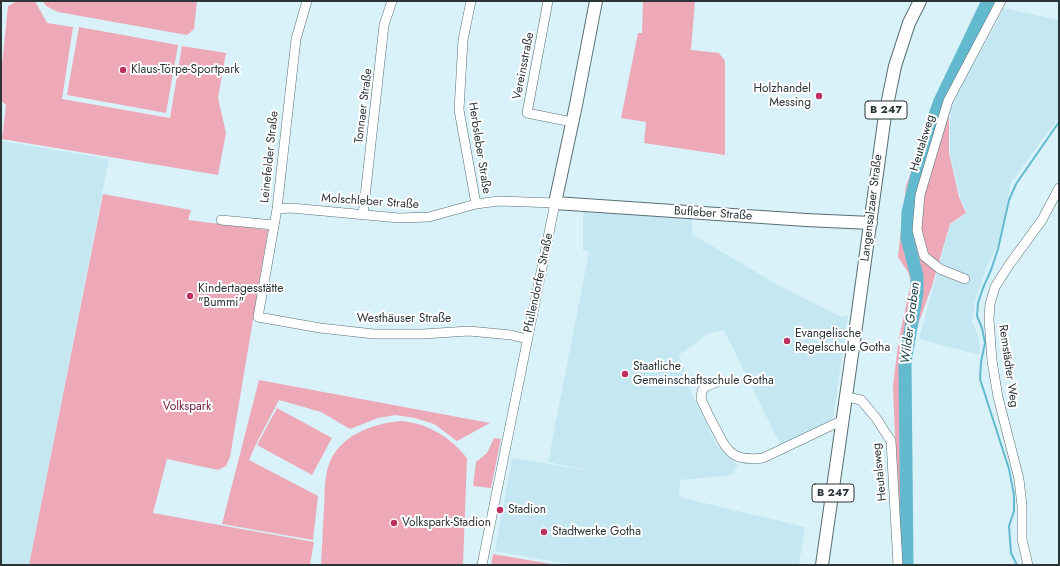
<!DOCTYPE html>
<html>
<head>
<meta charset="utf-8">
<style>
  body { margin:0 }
  #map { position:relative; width:1060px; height:566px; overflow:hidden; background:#d9f2f9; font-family:Jost,sans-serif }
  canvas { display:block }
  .frame { position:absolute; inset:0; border:2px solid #2b3437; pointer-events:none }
</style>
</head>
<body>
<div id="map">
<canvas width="1060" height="566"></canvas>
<div class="frame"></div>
</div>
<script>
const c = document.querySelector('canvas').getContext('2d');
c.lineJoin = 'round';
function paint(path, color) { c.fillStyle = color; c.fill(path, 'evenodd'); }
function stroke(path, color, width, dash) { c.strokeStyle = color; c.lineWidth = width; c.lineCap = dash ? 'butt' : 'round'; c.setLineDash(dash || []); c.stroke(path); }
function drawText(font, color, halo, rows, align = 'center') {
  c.font = font + ' Jost,sans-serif'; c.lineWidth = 4; c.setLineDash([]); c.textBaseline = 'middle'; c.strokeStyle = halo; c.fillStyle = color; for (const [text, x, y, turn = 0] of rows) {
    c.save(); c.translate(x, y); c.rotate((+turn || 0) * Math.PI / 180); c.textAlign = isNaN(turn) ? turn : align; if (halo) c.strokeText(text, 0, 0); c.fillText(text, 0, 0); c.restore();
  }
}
paint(new Path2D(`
  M1003 8 1059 20V117L1011 183 998 244 986 269 975 302 972 322 979 338 980 355 919 339 950 225 967 213 960 197 950 154V106L997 22Z
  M1 141 109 159 29 565H1Z
  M583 212 692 219V234L778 285 841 317 848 315 833 419 781 446 724 330 709 333 679 355 692 394 716 444 738 466 732 475 680 480 679 497 805 527 799 565H574L495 551 512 458 597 472 548 462 589 252 583 250Z`), '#c5e7f1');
paint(new Path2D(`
  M17 1H35L47 23 73 27 62 99 170 118 182 46 226 53 218 98 226 133 218 175 2 139 6 105 1 101V75L8 6Z
  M43 1H197L194 29 187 35 58 12 46 6Z
  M643 1H695L691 50 719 53 725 61V155L644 143 646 122 621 118 638 33H642Z
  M981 1H994L949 90V153L959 197 966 213 950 224 932 286 912 341 899 338 911 283 908 272 898 257 906 186 936 105Z
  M79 27 178 45 166 113 67 95Z
  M103 194 191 210 188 220 268 230 230 457 226 466 218 470 167 459 153 513 314 542 310 565H29Z
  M898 345 910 348 908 415 912 565H900L893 386Z
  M259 380 490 423 457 441 434 424 415 418 395 415 378 418 350 429 321 412 279 400 256 444 249 460 318 496 313 540 222 524Z
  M277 408 332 438 312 475 257 445Z
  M402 421C429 424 450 437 467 458L463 565H321C322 546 323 526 324 507 325 493 324 480 328 467 337 436 373 423 402 421Z
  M494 438 501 439 491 488 473 486 476 462 487 453Z
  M493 554 557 565H491Z`), '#eda9b7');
stroke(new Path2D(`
  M1017 565 1011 553 1009 526 1014 511V495L1009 469 980 379 981 362 985 343 982 328 977 316 978 303 983 288 991 270 998 249 1009 200 1016 184 1059 122`), '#63bacf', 2);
stroke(new Path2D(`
  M907 565 905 362 917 293V276L907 238 908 212 915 183 928 135 940 101 988 1`), '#63bacf', 13);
const minor = new Path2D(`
  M307 1 296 39 277 209 258 317 320 328 374 334H423L469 331 511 335 527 339
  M471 1 463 40 459 110 476 204
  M548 1 527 113 572 122
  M277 209 291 208 399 218 429 217 476 204 499 201 555 203 482 565
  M363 215 384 25 392 1
  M221 220 274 225
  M965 279 940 269 924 256 917 230 920 195 948 101 1001 1
  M719 381 705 387 702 391 701 399C706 410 711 421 717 431 728 455 736 461 763 458L843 420
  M847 397 861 400 876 418 891 441 898 565
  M1028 565 1022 539V506L1019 479 998 397 992 361 989 319 990 304 995 287 1009 265 1042 220 1059 188`);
const major = new Path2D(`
  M596 1 576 105 555 203 806 220 871 223
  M822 565 857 319 885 115 895 66 909 23 920 1`);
stroke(minor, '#586e74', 10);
stroke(major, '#586e74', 14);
stroke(minor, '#fff', 9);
stroke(major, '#fff', 12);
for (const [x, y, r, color] of [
  [123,70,4,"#bd2f5f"],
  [819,96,4,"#bd2f5f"],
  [190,296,4,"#bd2f5f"],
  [787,341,4,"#bd2f5f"],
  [625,374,4,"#bd2f5f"],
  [500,510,4,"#bd2f5f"],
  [394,523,4,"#bd2f5f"],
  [544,532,4,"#bd2f5f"]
]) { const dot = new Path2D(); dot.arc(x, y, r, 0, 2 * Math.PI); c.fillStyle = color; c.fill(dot); stroke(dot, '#fff', 1.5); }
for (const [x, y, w] of [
  [886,110,42],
  [833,493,42]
]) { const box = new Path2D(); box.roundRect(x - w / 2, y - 9, w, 18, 3); c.fillStyle = '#fff'; c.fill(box); stroke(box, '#2b3437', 1); }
drawText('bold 11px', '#2b3437', null, [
  ["B 247",886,110],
  ["B 247",833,493]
]);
drawText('12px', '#2b3437', '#fff', [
  ["Vereinsstraße",524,66,-79],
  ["Tonnaer Straße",364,106,-83],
  ["Heutalsweg",923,143,-73],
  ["Herbsleber Straße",479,148,81],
  ["Leinefelder Straße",270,157,-84],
  ["Molschleber Straße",370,202,4],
  ["Langensalzaer Straße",872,208,-83],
  ["Bufleber Straße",713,214,4],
  ["Pfullendorfer Straße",539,283,-78],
  ["Westhäuser Straße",404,319],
  ["Remstädter Weg",1008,366,82],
  ["Heutalsweg",880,472,-96]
]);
drawText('12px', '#2b3437', '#fff', [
  ["Klaus-Törpe-Sportpark",131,70],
  ["Holzhandel",811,89,"right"],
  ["Messing",811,103,"right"],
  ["Kindertagesstätte",198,289],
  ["\"Bummi\"",198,303],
  ["Evangelische",795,334],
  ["Regelschule Gotha",795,348],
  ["Staatliche",633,367],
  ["Gemeinschaftsschule Gotha",633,381],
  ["Stadion",508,510],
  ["Volkspark-Stadion",402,523],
  ["Stadtwerke Gotha",552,532]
], 'left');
drawText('12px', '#711d38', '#fff', [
  ["Volkspark",187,407]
]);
drawText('italic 13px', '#163e48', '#fff', [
  ["Wilder Graben",911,323,-83]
]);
</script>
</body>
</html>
